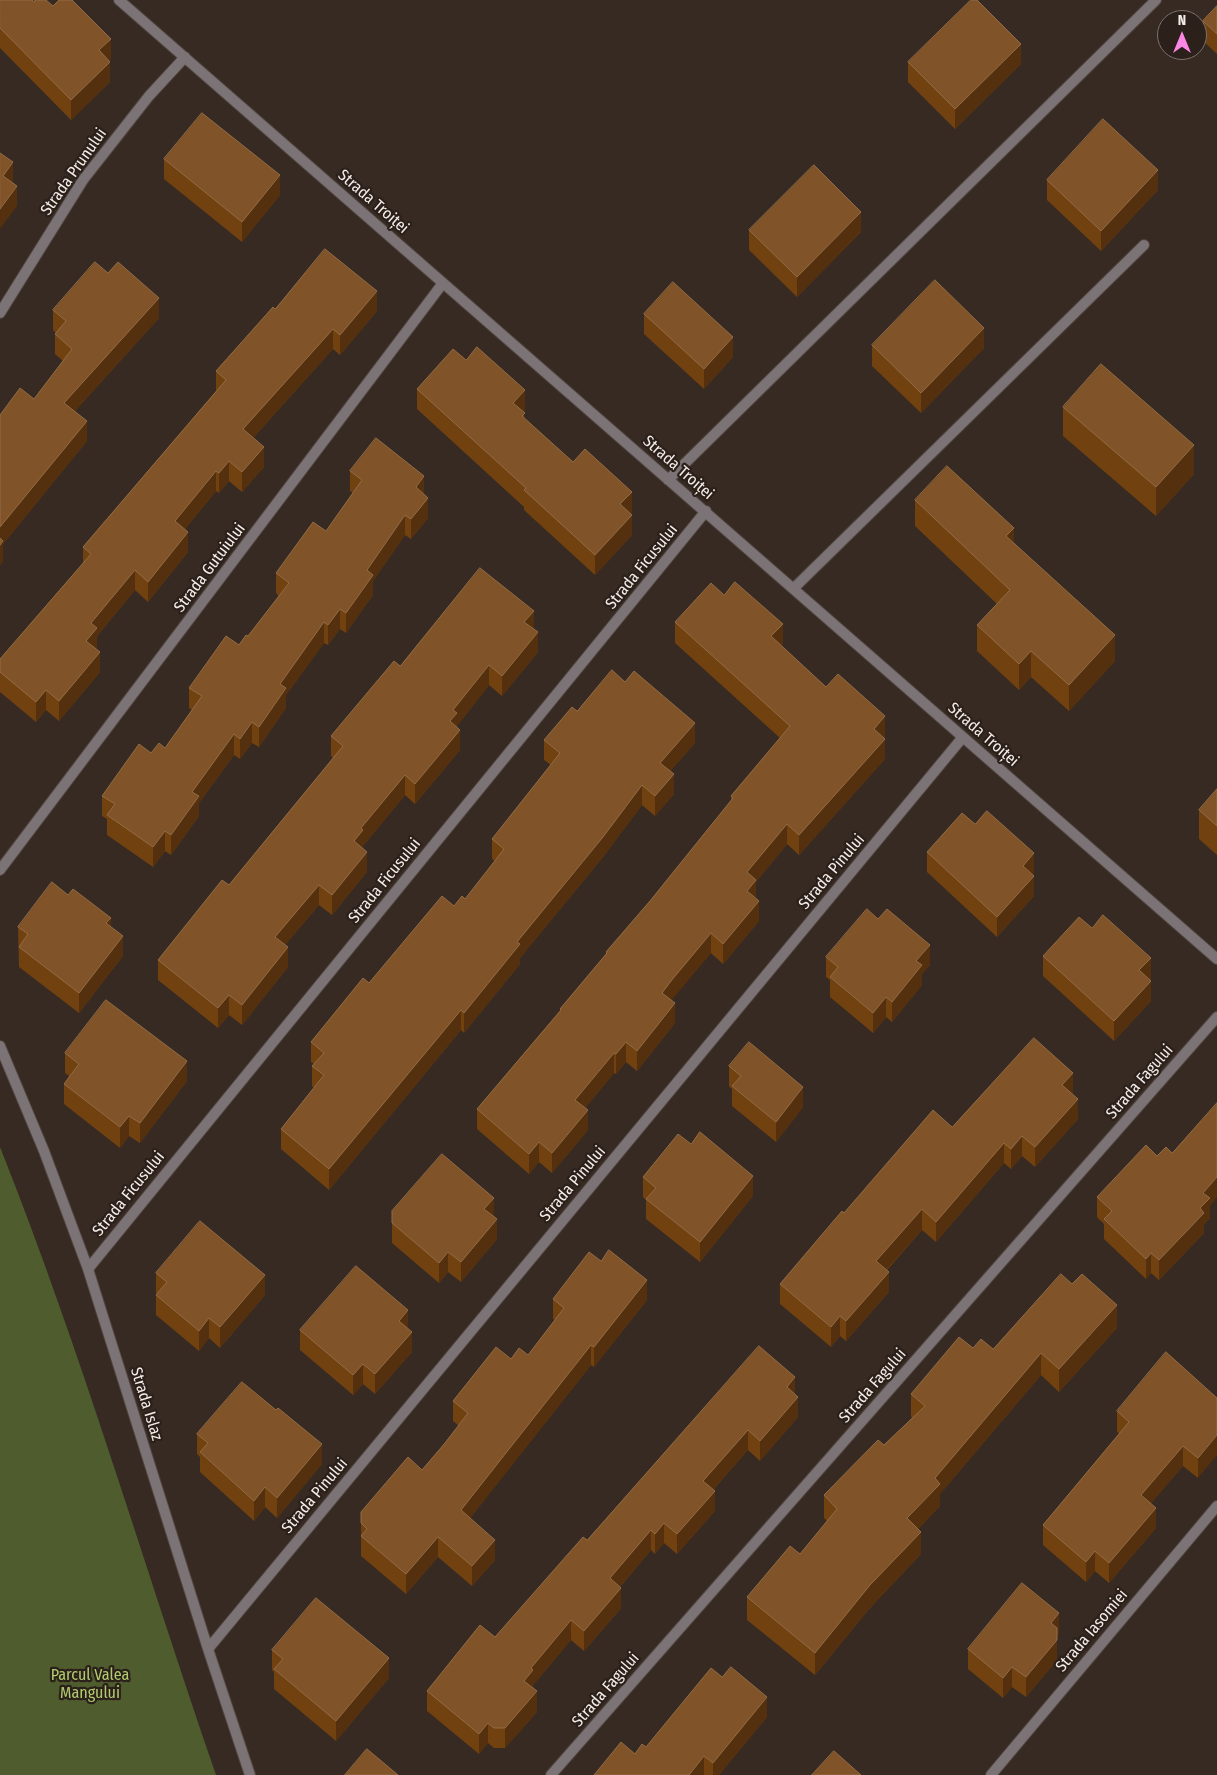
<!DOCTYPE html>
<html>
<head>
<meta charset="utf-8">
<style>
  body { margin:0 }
  #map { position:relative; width:1217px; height:1775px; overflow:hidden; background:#362a23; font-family:"Fira Sans Condensed",sans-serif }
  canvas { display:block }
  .north { position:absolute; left:1157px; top:10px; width:50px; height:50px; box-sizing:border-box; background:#2c201a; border:1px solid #7c726d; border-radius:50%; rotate:0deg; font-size:14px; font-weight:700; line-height:20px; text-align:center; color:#f5ede9 }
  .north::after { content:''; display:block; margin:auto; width:18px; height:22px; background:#fa87e6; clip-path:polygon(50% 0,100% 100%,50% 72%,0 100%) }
</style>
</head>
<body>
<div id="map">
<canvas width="1217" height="1775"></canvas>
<div class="north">N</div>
</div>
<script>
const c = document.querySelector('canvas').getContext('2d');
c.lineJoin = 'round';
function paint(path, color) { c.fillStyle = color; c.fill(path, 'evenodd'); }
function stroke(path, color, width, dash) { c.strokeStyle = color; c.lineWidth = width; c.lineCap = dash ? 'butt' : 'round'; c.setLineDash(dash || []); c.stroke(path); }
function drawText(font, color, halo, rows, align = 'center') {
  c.font = font + ' "Fira Sans Condensed",sans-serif'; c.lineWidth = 4.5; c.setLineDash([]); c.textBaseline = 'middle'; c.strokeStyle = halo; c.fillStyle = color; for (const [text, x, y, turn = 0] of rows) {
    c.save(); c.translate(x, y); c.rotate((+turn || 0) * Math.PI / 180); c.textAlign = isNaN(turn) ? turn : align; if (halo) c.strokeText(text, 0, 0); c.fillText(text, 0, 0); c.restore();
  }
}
paint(new Path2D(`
  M0 1147C82 1353 144 1566 216 1775H0Z`), '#4f5d2e');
const street = new Path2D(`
  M119 0 1217 959
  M0 313 83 180 149 96 185 57
  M668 480 1156 0
  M794 588 1144 245
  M0 870 443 283
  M0 1046 44 1151 88 1269 208 1649 250 1775
  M88 1269 706 511
  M208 1649 963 737
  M551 1775 1217 1017
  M991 1775 1217 1506`);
stroke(street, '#51453f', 12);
stroke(street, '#7b7375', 10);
paint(new Path2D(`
  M0 0 111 59 109 61 110 82 71 120 0 48Z
  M1217 6V54L1203 41V21Z
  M908 62 1021 64 955 129 908 82Z
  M164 159 280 195 242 242 164 179Z
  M1047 180 1158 190 1101 251 1047 200Z
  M749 230 861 232 797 297 749 250Z
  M108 273 159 318 75 411 87 441 3 544V561L0 565V415L34 399 63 361 55 354V334L56 333 53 330V310Z
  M275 309 377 311 340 355 333 349 253 438 264 467 242 492 229 481 219 493 216 491 185 529 188 552 148 602 135 590 97 636V648L96 649 100 672 59 721 46 710 36 722 0 692V659L83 563V547L216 391V371Z
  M644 314 733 357 704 389 644 334Z
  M872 345 984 348 921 413 872 366Z
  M417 389 525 410 523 412 525 419 573 462 632 512 630 514 632 535 595 575 524 510V507L417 409Z
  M1063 407 1194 474 1156 516 1063 436Z
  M350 471 424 494 428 518 411 539 405 535 373 581V595L346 633 340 629 328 645 324 643 286 695V708L259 747 252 743 240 759 234 755 199 803V816L171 855 165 851 153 867 107 835V819L102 816V796L151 753 165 748 192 710 189 708V688L248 636 279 596 276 593V573L326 531 353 493 350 491Z
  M915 500 1014 543 1115 661 1069 711 1031 677 1019 690 977 651V625L997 604 915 526Z
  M724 595 783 644 781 645 826 687 885 736 884 738 885 759 799 855 787 844 756 882V898L759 921 723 964 711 953 671 1000 675 1023 637 1071 626 1062 616 1074 614 1073 585 1108 588 1130 552 1173 539 1162 529 1174 477 1129V1109L560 1011V1009L606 954V952L650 901 731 801V796L780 738 675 643V622Z
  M534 629 538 652 502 696 489 685 457 726 460 750 415 804 405 795 363 846 367 872 332 915 319 905 285 945 288 967 242 1025 229 1015 218 1028 158 980V960L229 885 333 758 331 756V736L400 666Z
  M577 711 695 743 670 771 674 794 655 816 642 805 603 857 520 958V964L464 1033 461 1030 329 1190 281 1149V1129L314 1088 312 1086V1066L314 1064 311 1062V1042L369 983 454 906 465 899 495 861 492 859V839L551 765 544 760V740Z
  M1217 789V855L1199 839V810Z
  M927 852 1034 873 1033 875 1034 896 997 937 927 872Z
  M18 927H111L123 956 79 1013 19 967Z
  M1043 956 1151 978 1150 980 1151 1001 1114 1041 1043 976Z
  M826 957 930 965 922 974V985L892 1022 886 1017 873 1033 830 997V980L826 977Z
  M65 1053 187 1081 140 1143 129 1136 120 1148 64 1104V1084L69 1076 65 1073Z
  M729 1066 803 1107 776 1142 732 1106V1089L729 1086Z
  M1073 1093 1072 1094 1078 1119 1035 1167 1022 1156 1011 1169 1004 1163 936 1242 922 1230 887 1270 889 1292 846 1341 840 1336 831 1347 780 1304V1284L844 1213 952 1127Z
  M643 1177 753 1196 700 1262 646 1219V1200L643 1197Z
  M1097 1197 1210 1206V1218L1204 1224V1233L1159 1280 1151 1273 1146 1279 1104 1239V1224L1097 1217Z
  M392 1211 494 1217 497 1239 461 1282 448 1272 439 1283 392 1243Z
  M156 1273 265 1295 220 1348 209 1338 199 1351 156 1315V1295L157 1294 156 1293Z
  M553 1299 647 1300 594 1367 591 1365 470 1518 495 1560 472 1586 438 1557 406 1594 361 1556V1512L422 1470 445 1443 459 1426 453 1421V1401L511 1359 528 1355 555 1320 553 1319Z
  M1117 1328 1059 1392 1041 1375 940 1494V1506L918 1529 921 1554 870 1608 815 1675 747 1620V1597L800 1554 827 1521 824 1518V1495L884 1445 912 1418 911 1416V1394L973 1348 993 1349Z
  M408 1329 412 1352 375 1394 363 1384 353 1395 300 1350V1330Z
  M795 1395 798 1417 760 1461 748 1450 713 1490 715 1511 677 1554 664 1543 655 1554 651 1550 620 1587 621 1608 610 1621 584 1651 571 1640 533 1685 537 1712 505 1748H494L488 1743 479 1754 427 1711V1691L495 1637 587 1540Z
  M1217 1398 1198 1478 1183 1466 1151 1503 1156 1528 1109 1583 1095 1571 1086 1582 1043 1545V1525L1119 1434 1117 1431V1411Z
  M197 1434 322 1464 277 1518 265 1507 254 1521 200 1472V1457L197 1454Z
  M1059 1633 1057 1636V1660L1026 1697 1012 1687 1003 1698 968 1669V1649Z
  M272 1650 389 1678 336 1741 274 1689V1672L272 1670Z
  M767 1717 719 1775H594L646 1747Z`), '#724110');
paint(new Path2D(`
  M111 39V59L99 70V50Z
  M1021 44V64L955 129V109Z
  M110 62V82L71 120V100Z
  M13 162V182L3 196V176Z
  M1158 170V190L1101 251V231Z
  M280 175V195L242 242V222Z
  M17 186V206L0 229V209Z
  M861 212V232L797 297V277Z
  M377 291V311L340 355V335Z
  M159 298V318L64 423V403Z
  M984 328V348L921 413V393Z
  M333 329V349L243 449V429Z
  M733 337V357L704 389V369Z
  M525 390V410L513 423V403Z
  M87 421V441L3 544V561L0 565V527Z
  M1194 445V474L1156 516V487Z
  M264 447V467L242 492V472Z
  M229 461V481L219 493V473Z
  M216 471V491L175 541V521Z
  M424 476V496L416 487Z
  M632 492V512L620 525V504Z
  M428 498V518L411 539V519Z
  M405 515V535L373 581V595L346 633V613L367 570Z
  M632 515V535L595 575V555Z
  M1014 528V554L1006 536Z
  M188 532V552L148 602V582Z
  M135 570V590L97 636V648L86 661V641L91 623Z
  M340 609V629L328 645V625Z
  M534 611V631L524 622Z
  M324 622V643L286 695V708L259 747V727L280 684Z
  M783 624V644L771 656V636Z
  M538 632V652L502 696V676Z
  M1115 635V661L1069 711V685Z
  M1031 651V677L1019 690V664Z
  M100 652V672L59 721V701Z
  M489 665V685L457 726V733L450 721 453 710Z
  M46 690V710L36 722V702Z
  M885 716V736L874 749V729Z
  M252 722V743L240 759V739Z
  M695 723V743L660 783V763Z
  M460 730V750L415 804V784Z
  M234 734V755L199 803V816L171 855V835L192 792Z
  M885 739V759L799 855V835Z
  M674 774V794L655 816V796Z
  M405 775V795L363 846V850L354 841 361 828Z
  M642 785V805L603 857 520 958V964L464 1033V1013L517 942Z
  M787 824V844L756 882V900L747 911V872Z
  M165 831V851L153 867V847Z
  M367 852V872L332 915V895Z
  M1034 853V873L1023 886V866Z
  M1034 876V896L997 937V917Z
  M319 885V905L275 957V937Z
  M759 901V921L723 964V944Z
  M111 918V938L106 923Z
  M711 933V953L671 1001 662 993 671 981Z
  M123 936V956L79 1013V993Z
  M930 945V965L922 974V985L892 1022V1002L916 961Z
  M288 947V967L242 1025V1005Z
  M1151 958V978L1139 990V970Z
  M1151 981V1001L1114 1041V1021Z
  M229 995V1015L218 1028V1008Z
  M886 997V1017L873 1033V1013Z
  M675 1003V1023L637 1071V1051Z
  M461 1010V1030L329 1190V1169Z
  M626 1042V1062L616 1074V1054Z
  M614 1053V1073L575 1120V1100Z
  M187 1061V1081L140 1143V1123Z
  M1073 1073V1093L1062 1105V1085Z
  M803 1087V1107L776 1142V1122Z
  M1078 1099V1119L1035 1167V1147Z
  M588 1110V1130L552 1173V1153Z
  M129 1116V1136L120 1148V1127Z
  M1022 1136V1156L1011 1169V1149Z
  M539 1142V1162L529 1174V1154Z
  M1004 1143V1163L936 1242V1222Z
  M753 1176V1196L700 1262V1242Z
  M1217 1177V1197L1210 1206V1218L1204 1224V1233L1159 1280V1260L1200 1208 1203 1193Z
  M494 1198V1218L484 1209Z
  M922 1209V1230L876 1281V1261Z
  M497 1219V1239L461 1282V1262Z
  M448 1252V1272L439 1283V1263Z
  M1151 1253V1273L1146 1279V1259Z
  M889 1272V1292L846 1341V1321Z
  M265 1275V1295L220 1348V1327Z
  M647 1280V1300L594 1367V1347Z
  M1117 1305V1328L1059 1392V1369Z
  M408 1310V1330L399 1321Z
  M840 1316V1336L831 1347V1327Z
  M209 1318V1338L199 1351V1331Z
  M412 1332V1352L375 1394V1374Z
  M591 1345V1365L461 1530V1510Z
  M1041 1353V1375L940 1494V1506L907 1541V1518L935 1478Z
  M363 1364V1384L353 1395V1375Z
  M795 1377V1397L787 1387Z
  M798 1397V1417L760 1461V1441Z
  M748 1430V1450L703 1501V1481Z
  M1217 1435V1455L1198 1478V1458Z
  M322 1444V1464L277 1518V1498Z
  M1183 1446V1466L1141 1515V1495Z
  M265 1487V1507L254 1521V1501Z
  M715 1491V1511L677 1554V1534Z
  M1156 1508V1528L1109 1583V1563Z
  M664 1523V1543L655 1554V1534Z
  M651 1530V1550L610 1598V1578Z
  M921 1532V1554L870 1608 815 1675V1653L870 1585Z
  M438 1537V1557L406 1594V1574Z
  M495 1540V1560L472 1586V1566Z
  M1095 1551V1571L1086 1582V1562Z
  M621 1588V1608L584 1651V1631Z
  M1059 1613V1633L1051 1643V1623Z
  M571 1620V1640L533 1685V1690L524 1681 531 1668Z
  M1057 1640V1660L1026 1697V1677Z
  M389 1658V1678L336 1741V1721Z
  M1012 1667V1687L1003 1698V1678Z
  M537 1691V1712L505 1748V1728Z
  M767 1697V1717L719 1775H713V1763Z
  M488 1723V1743L479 1754V1734Z
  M704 1756V1775H689Z`), '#54300e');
const building = new Path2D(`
  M0 0H32L34 2 35 0H46L53 6 59 0H72L111 39 99 50 110 62 71 100 0 28Z
  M971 0H977L1021 44 955 109 908 62Z
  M1217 6V34L1203 21Z
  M202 113 280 175 242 222 164 159Z
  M1103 119 1158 170 1101 231 1047 180Z
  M0 153 13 162 3 176 17 186 0 209Z
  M814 165 861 212 797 277 749 230Z
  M325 249 377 291 340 335 333 329 243 429 264 447 242 472 229 461 219 473 216 471 175 521 188 532 148 582 135 570 91 623 97 628 86 641 100 652 59 701 46 690 36 702 0 672V659L91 554 83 547 226 380 216 371 273 307 275 309Z
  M95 262 108 273 118 262 159 298 64 403 87 421 0 527V415L20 388 34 399 72 349 55 334 66 321 53 310Z
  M935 280 984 328 921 393 872 345Z
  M673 282 733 337 704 369 644 314Z
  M477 347 525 390 513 403 525 413 522 416 573 462 585 449 632 492 620 504 632 515 595 555 524 490 526 488 417 389 453 349 466 360Z
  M1101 364 1194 445 1156 487 1063 407Z
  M376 438 424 476 416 487 428 498 411 519 405 515 367 570 373 575 346 613 340 609 328 625 324 622 280 684 286 688 259 727 252 722 240 739 234 734 192 792 199 796 171 835 165 831 153 847 107 815 115 804 102 796 139 744 151 753 159 743 165 748 202 696 189 688 226 636 239 645 246 635 248 636 289 583 276 573 313 522 326 531 362 480 350 471Z
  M947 466 1014 528 1006 536 1115 635 1069 685 1031 651 1019 664 977 625 1010 590 915 500Z
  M0 538 3 541 0 545Z
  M480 568 534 611 524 622 538 632 502 676 489 665 453 710 457 713 450 721 460 730 415 784 405 775 361 828 363 830 354 841 367 852 332 895 319 885 275 937 288 947 242 1005 229 995 218 1008 158 960 222 880 229 885 343 746 331 736 394 661 400 666Z
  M735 582 783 624 771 636 826 687 838 674 885 716 874 729 885 739 799 835 787 824 747 872 756 880 747 891 759 901 723 944 711 933 671 981 662 993 675 1003 637 1051 626 1042 616 1054 614 1053 575 1100 588 1110 552 1153 539 1142 529 1154 477 1109 561 1010 560 1009 607 953 606 952 650 901 733 798 731 796 790 726 675 622 711 583 724 595Z
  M612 670 625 682 634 671 695 723 660 763 674 774 655 796 642 785 603 837 517 942 520 944 464 1013 461 1010 329 1169 281 1129 324 1075 312 1066 324 1053 311 1042 363 978 369 983 442 896 454 906 462 896 465 899 504 849 492 839 560 753 544 740 572 707 577 711Z
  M1217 789V826L1199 810Z
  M987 811 1034 853 1023 866 1034 876 997 917 927 852 962 813 975 824Z
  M52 882 68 895 73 889 111 918 106 923 123 936 79 993 19 947 28 934 18 927Z
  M867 909 878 919 887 909 930 945 916 961 922 965 892 1002 886 997 873 1013 830 977 838 967 826 957Z
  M1103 915 1151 958 1139 970 1151 981 1114 1021 1043 956 1079 917 1092 928Z
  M106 1000 187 1061 140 1123 129 1116 120 1127 64 1084 79 1064 65 1053Z
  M1034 1038 1073 1073 1062 1085 1078 1099 1035 1147 1022 1136 1011 1149 1004 1143 936 1222 922 1209 876 1261 889 1272 846 1321 840 1316 831 1327 780 1284 842 1211 844 1213 933 1110 952 1127Z
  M749 1042 803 1087 776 1122 732 1086 741 1076 729 1066Z
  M1217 1103V1177L1203 1193 1210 1198 1200 1208 1204 1213 1159 1260 1151 1253 1146 1259 1104 1219 1112 1211 1097 1197 1146 1145 1157 1156 1166 1147 1172 1153Z
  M700 1132 753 1176 700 1242 646 1199 656 1188 643 1177 678 1134 691 1144Z
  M442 1154 494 1198 484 1209 497 1219 461 1262 448 1252 439 1263 392 1223V1211Z
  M200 1221 265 1275 220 1327 209 1318 199 1331 156 1295 167 1282 156 1273Z
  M609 1250 647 1280 594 1347 591 1345 461 1510 495 1540 472 1566 438 1537 406 1574 361 1536 367 1529 361 1523V1512L408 1457 422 1470 445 1443 468 1413 453 1401 496 1347 511 1359 519 1348 528 1355 564 1308 553 1299 589 1252 601 1261Z
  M356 1266 408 1310 399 1321 412 1332 375 1374 363 1364 353 1375 300 1330Z
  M1061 1274 1072 1284 1082 1274 1117 1305 1059 1369 1041 1353 935 1478 940 1484 907 1518 921 1532 870 1585 815 1653 747 1597 790 1546 800 1554 837 1509 824 1495 878 1440 884 1445 925 1406 911 1394 959 1337 973 1348 981 1339 993 1349Z
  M759 1346 795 1377 787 1387 798 1397 760 1441 748 1430 703 1481 715 1491 677 1534 664 1523 655 1534 651 1530 610 1578 621 1588 584 1631 571 1620 531 1668 533 1670 524 1681 537 1691 505 1728H494L488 1723 479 1734 427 1691 480 1625 495 1637 583 1537 587 1540Z
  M1166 1352 1217 1398V1435L1198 1458 1183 1446 1141 1495 1156 1508 1109 1563 1095 1551 1086 1562 1043 1525 1129 1422 1117 1411Z
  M242 1382 276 1410 278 1408 322 1444 277 1498 265 1487 254 1501 200 1452 208 1443 197 1434Z
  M1022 1583 1059 1613 1051 1623 1057 1628V1640L1026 1677 1012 1667 1003 1678 968 1649Z
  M316 1598 389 1658 336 1721 274 1669 283 1659 272 1650Z
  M731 1667 767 1697 713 1763 704 1756 689 1775H594L621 1742 635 1754 642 1744 646 1747 711 1668 722 1677Z
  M367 1749 398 1775H345Z
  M834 1751 861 1775H812Z`);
paint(building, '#805328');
stroke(building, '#926c46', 1);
drawText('16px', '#f5ede9', '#2c201a', [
  ["Strada Prunului",74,172,-55],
  ["Strada Troiței",373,202,41],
  ["Strada Troiței",678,468,41],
  ["Strada Ficusului",642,567,-51],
  ["Strada Gutuiului",210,568,-53],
  ["Strada Troiței",983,735,41],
  ["Strada Pinului",832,872,-50],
  ["Strada Ficusului",385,881,-51],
  ["Strada Fagului",1140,1082,-49],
  ["Strada Pinului",573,1184,-50],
  ["Strada Ficusului",129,1194,-51],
  ["Strada Fagului",873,1386,-49],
  ["Strada Islaz",146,1404,73],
  ["Strada Pinului",315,1496,-50],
  ["Strada Iasomiei",1092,1631,-50],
  ["Strada Fagului",606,1690,-49]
]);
drawText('16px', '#b1cc6f', '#2c201a', [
  ["Parcul Valea",90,1676],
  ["Mangului",90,1694]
]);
</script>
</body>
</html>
